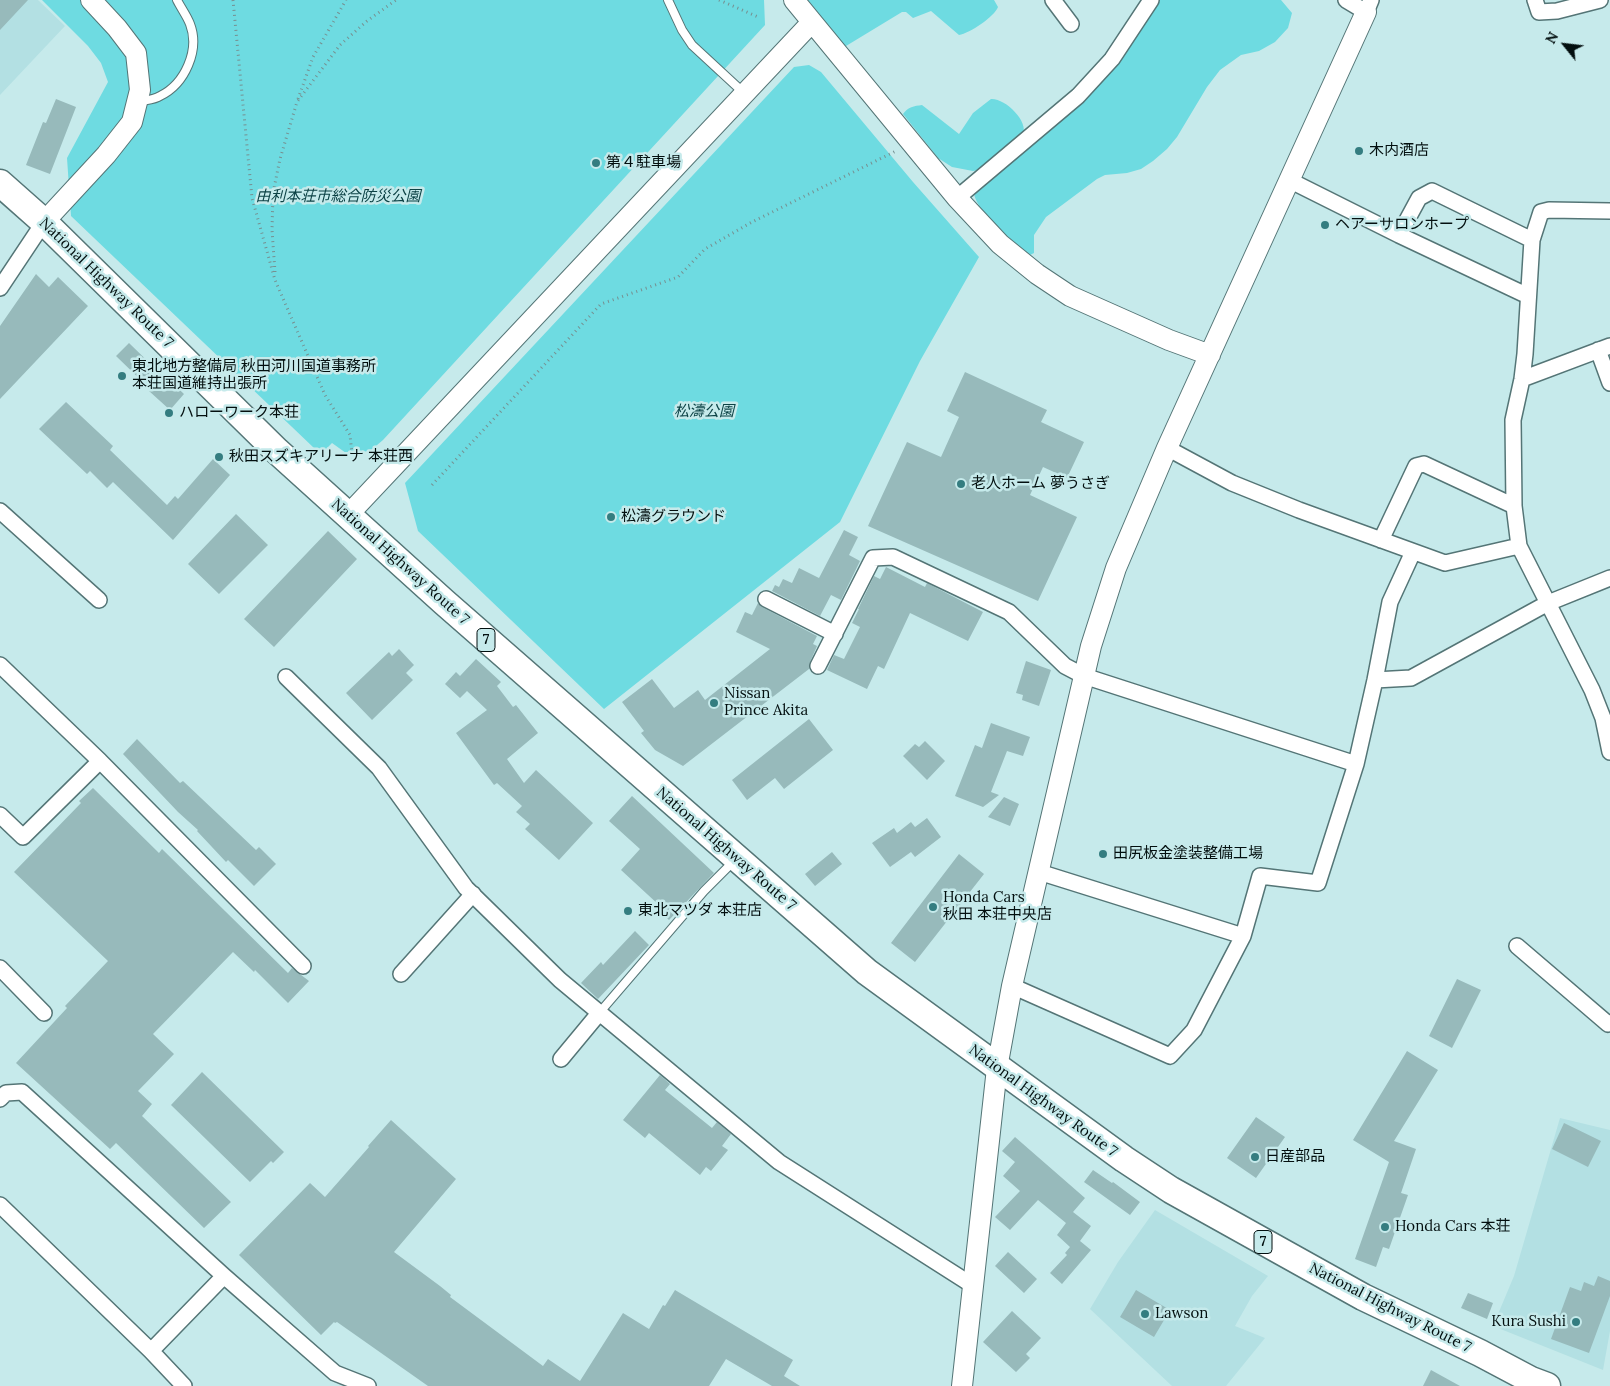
<!DOCTYPE html>
<html>
<head>
<meta charset="utf-8">
<style>
  body { margin:0 }
  #map { position:relative; width:1610px; height:1386px; overflow:hidden; background:#c6eaeb; font-family:Lora,serif }
  canvas { display:block }
  .north { position:absolute; left:1540px; top:20px; width:50px; height:50px; -webkit-text-stroke:4px #c6eaeb; paint-order:stroke; rotate:299deg; font-size:14px; font-weight:700; line-height:20px; text-align:center; color:#030f0f }
  .north::after { content:''; display:block; margin:auto; width:18px; height:22px; background:#030f0f; clip-path:polygon(50% 0,100% 100%,50% 72%,0 100%) }
</style>
</head>
<body>
<div id="map">
<canvas width="1610" height="1386"></canvas>
<div class="north">N</div>
</div>
<script>
const c = document.querySelector('canvas').getContext('2d');
c.lineJoin = 'round';
function paint(path, color) { c.fillStyle = color; c.fill(path, 'evenodd'); }
function stroke(path, color, width, dash) { c.strokeStyle = color; c.lineWidth = width; c.lineCap = dash ? 'butt' : 'round'; c.setLineDash(dash || []); c.stroke(path); }
function drawText(font, color, halo, rows, align = 'center') {
  c.font = font + ' Lora,"Noto Sans JP",serif'; c.lineWidth = 5; c.setLineDash([]); c.textBaseline = 'middle'; c.strokeStyle = halo; c.fillStyle = color; for (const [text, x, y, turn = 0] of rows) {
    c.save(); c.translate(x, y); c.rotate((+turn || 0) * Math.PI / 180); c.textAlign = isNaN(turn) ? turn : align; if (halo) c.strokeText(text, 0, 0); c.fillText(text, 0, 0); c.restore();
  }
}
paint(new Path2D(`
  M0 0H38L65 26 0 95Z
  M1560 1118 1610 1130V1331L1603 1370 1493 1326 1514 1276Z
  M1155 1210 1268 1276 1252 1296 1235 1326 1265 1338 1226 1386H1172L1090 1309 1118 1262Z`), '#b3e0e3');
paint(new Path2D(`
  M42 0H764L765 25 383 440 370 451 346 453 332 443 326 449 314 448 71 216 67 158 108 82 101 63 88 46Z
  M807 0H994L998 7C994 17 970 33 959 35L931 11 913 18 906 12H902L846 46 842 44Z
  M1159 0H1281L1292 13 1288 28 1275 42 1259 51 1241 55 1220 70 1207 87 1177 137 1167 149 1153 161 1141 169 1127 173 1105 175 1097 179 1046 217 1034 235V253L1030 255C1013 241 978 214 974 194L1118 61Z
  M809 65 821 72 913 182 979 257 920 361 840 522 604 709 418 531 405 483 794 67Z
  M991 99C1005 98 1029 121 1023 135L984 169 973 171 952 167 938 158 903 114C908 107 914 106 922 105L959 134 973 113Z`), '#6edbe1');
paint(new Path2D(`
  M0 0H28L0 30Z
  M56 99 76 107 50 174 26 165 43 122 46 123Z
  M36 274 49 287 58 277 88 306 0 399V326Z
  M129 343 163 376 164 375 184 394 170 410 149 391 151 390 116 356Z
  M965 372 1047 410 1041 422 1084 442 1067 478 1043 467 1030 495 1077 517 1038 601 868 526 907 442 941 457 959 417 947 411Z
  M66 402 113 446 110 450 167 505 175 496 178 499 213 459 230 475 173 540 113 482 107 488 90 471 87 474 39 429Z
  M236 514 268 545 219 594 188 564Z
  M844 530 858 537 849 555 860 561 841 600 831 595 820 616 772 591 775 585 779 587 783 579 792 583 799 568 819 578Z
  M328 531 357 559 274 647 244 619Z
  M886 567 925 587 927 583 983 612 968 641 910 613 884 669 878 666 867 689 827 670 834 655 844 659 860 627 852 623 859 609H858L874 576 880 579Z
  M758 603 762 607 817 636 813 644 817 646 810 662 809 669 683 766 655 750 641 733 644 731 622 702 652 679 674 708 698 690 705 700 770 649 736 632 745 612 752 615Z
  M399 649 414 665 406 673 413 680 372 720 346 693 389 652 392 656Z
  M476 659 501 682 497 686 513 707 516 705 538 733 507 759 524 783 536 770 593 823 559 860 525 829 530 824 516 812 522 806 497 783 494 785 456 733 487 710 467 691 460 698 445 684 456 672 460 676Z
  M1026 661 1051 670 1039 706 1022 700 1023 695 1016 693Z
  M809 719 833 750 784 789 775 778 747 800 732 780Z
  M991 723 1030 737 1023 756 1007 751 991 792 999 795 983 807 955 796 975 745 982 748Z
  M137 739 180 783 183 781 256 850 259 847 276 864 254 886 228 860 226 862 197 831 198 830 178 812 123 754Z
  M925 741 945 761 927 780 903 756 915 744 919 747Z
  M93 788 159 853 162 849 288 973 292 968 309 981 288 1003 255 970 254 972 233 952 153 1034 174 1054 138 1091 152 1104 142 1116 231 1202 204 1228 116 1143 110 1149 16 1063 67 1008 65 1006 108 961 14 872 81 803 79 801Z
  M632 796 714 873 669 920 657 908 660 906 621 870 640 849 609 821Z
  M1004 797 1019 804 1010 826 988 817Z
  M927 818 941 837 915 857 911 852 890 867 872 843 894 828 897 833 911 822 915 827Z
  M832 852 842 864 815 886 805 874Z
  M959 854 984 874 915 962 891 943Z
  M635 931 649 945 598 999 581 983 601 962 603 965Z
  M1457 979 1481 990 1452 1048 1429 1036Z
  M1407 1051 1438 1070 1394 1141 1416 1149 1401 1193 1408 1195 1389 1249 1383 1247 1376 1267 1355 1259 1389 1162 1353 1140Z
  M202 1072 284 1152 273 1163 271 1161 250 1182 171 1105Z
  M660 1075 670 1084 665 1090 712 1128 717 1122 731 1134 722 1146 728 1150 711 1171 706 1167 700 1175 649 1133 645 1138 623 1120Z
  M1256 1117 1285 1137 1256 1178 1227 1158Z
  M391 1120 456 1179 394 1252 440 1286 451 1295 450 1297 543 1366 548 1359 580 1381 623 1313 649 1329 663 1305 665 1306 675 1290 793 1360 784 1376 800 1386H772L726 1359 709 1386H428L337 1322 335 1323 334 1322 321 1335 239 1255 310 1183 325 1197 369 1147 368 1146Z
  M1564 1123 1601 1141 1588 1167 1552 1149Z
  M1015 1137 1085 1198 1073 1212 1091 1226 1080 1241 1091 1250 1062 1284 1050 1273 1067 1255 1065 1253 1070 1247 1057 1235 1066 1223 1038 1200 1010 1230 995 1217 1020 1191 1003 1176 1015 1162 1002 1151Z
  M1093 1170 1112 1183 1113 1182 1140 1202 1130 1215 1084 1182Z
  M1008 1252 1037 1279 1024 1293 995 1266Z
  M1598 1276 1610 1281V1296L1589 1353 1551 1339 1570 1287 1581 1291 1584 1282 1594 1286Z
  M1136 1290 1170 1310 1154 1337 1120 1317Z
  M1468 1293 1493 1303 1487 1319 1461 1308Z
  M1012 1311 1041 1338 1026 1354 1030 1358 1016 1372 983 1342Z
  M1431 1370 1460 1386H1423Z`), '#97babb');
const lane = new Path2D(`
  M668 0 682 30 692 45 745 94
  M138 102C145 100 154 100 160 96 185 84 200 50 190 24 187 16 181 8 177 0
  M600 1012 704 891 735 860`);
const street = new Path2D(`
  M1053 0 1071 24
  M1346 0 1366 12 1371 0
  M1535 0 1539 12 1557 11 1600 0
  M1291 181 1399 235 1419 198 1432 191 1532 240
  M957 198 1078 96 1112 59 1151 0
  M1610 211 1549 210 1541 212 1532 240 1525 354 1522 379 1513 420 1514 506 1519 546 1592 690 1603 718 1610 752
  M1399 235 1528 296
  M0 288 44 222
  M1598 350 1610 383
  M1522 379 1610 346
  M1167 448 1232 483 1299 510 1445 563 1519 546
  M0 511 99 600
  M1381 540 1416 466 1424 464 1514 506
  M766 599 835 634
  M0 665 100 761
  M818 666 873 558 893 557 1009 612 1065 666 1084 676 1356 764
  M286 677 379 768 466 888 560 980 779 1162 972 1285
  M1375 680 1411 678 1548 603 1610 578
  M0 815 23 837 100 761 303 966
  M1039 872 1243 936
  M1517 946 1608 1024 1610 1023
  M0 968 44 1013
  M401 974 473 894
  M1012 986 1170 1056 1194 1030 1243 936 1260 876 1318 883 1356 764 1375 680 1390 602 1413 552
  M561 1059 600 1012
  M0 1099 6 1093 22 1092 224 1276 335 1373 368 1386
  M0 1205 151 1351 184 1386
  M151 1351 224 1276`);
const secondary = new Path2D(`
  M794 0 957 198 1000 244 1037 274 1070 296 1169 340 1210 355
  M44 222 106 155 132 122 140 90 136 53 117 28 91 0
  M348 515 812 22
  M962 1386 997 1068 1012 986 1091 646 1116 568 1167 448 1366 12`);
const highway = new Path2D(`
  M0 183 44 222 277 451 444 602 867 972 1124 1159 1171 1190 1363 1297 1480 1353 1531 1380 1547 1386`);
stroke(lane, '#547576', 10);
stroke(street, '#547576', 18);
stroke(secondary, '#547576', 22);
stroke(highway, '#547576', 29);
stroke(new Path2D(`
  M233 0 252 198 275 280 325 395 350 435 353 463
  M719 0 758 17
  M298 99 313 57 346 0
  M275 272 272 230 273 193 280 159 297 102 340 45 367 21 396 0
  M432 485 601 304 678 277 705 249 752 222 896 151`), '#769091', 3, [1, 4]);
stroke(lane, '#fff', 8);
stroke(street, '#fff', 15);
stroke(secondary, '#fff', 20);
stroke(highway, '#fff', 26);
for (const [x, y, r, color] of [
  [1359,151,5,"#347d80"],
  [596,163,5,"#347d80"],
  [1325,225,5,"#347d80"],
  [122,376,5,"#347d80"],
  [169,413,5,"#347d80"],
  [219,457,5,"#347d80"],
  [961,484,5,"#347d80"],
  [611,517,5,"#347d80"],
  [714,703,5,"#347d80"],
  [1103,854,5,"#347d80"],
  [933,907,5,"#347d80"],
  [628,911,5,"#347d80"],
  [1255,1157,5,"#347d80"],
  [1385,1227,5,"#347d80"],
  [1145,1314,5,"#347d80"],
  [1576,1322,5,"#347d80"]
]) { const dot = new Path2D(); dot.arc(x, y, r, 0, 2 * Math.PI); c.fillStyle = color; c.fill(dot); stroke(dot, '#c6eaeb', 2); }
for (const [x, y, w] of [
  [486,640,18],
  [1263,1242,18]
]) { const box = new Path2D(); box.roundRect(x - w / 2, y - 11.5, w, 23, 4); c.fillStyle = '#c6eaeb'; c.fill(box); stroke(box, '#030f0f', 1); }
drawText('bold 14px', '#030f0f', null, [
  ["7",486,640],
  ["7",1263,1242]
]);
drawText('15px', '#030f0f', '#c6eaeb', [
  ["木内酒店",1369,151],
  ["第４駐車場",606,163],
  ["ヘアーサロンホープ",1335,225],
  ["東北地方整備局 秋田河川国道事務所",132,367],
  ["本荘国道維持出張所",132,384],
  ["ハローワーク本荘",179,413],
  ["秋田スズキアリーナ 本荘西",229,457],
  ["老人ホーム 夢うさぎ",971,484],
  ["松濤グラウンド",621,517],
  ["Nissan",724,694],
  ["Prince Akita",724,711],
  ["田尻板金塗装整備工場",1113,854],
  ["Honda Cars",943,898],
  ["秋田 本荘中央店",943,915],
  ["東北マツダ 本荘店",638,911],
  ["日産部品",1265,1157],
  ["Honda Cars 本荘",1395,1227],
  ["Lawson",1155,1314],
  ["Kura Sushi",1566,1322,"right"]
], 'left');
drawText('italic 15px', '#0c4245', '#c6eaeb', [
  ["由利本荘市総合防災公園",338,197],
  ["松濤公園",704,412]
]);
drawText('15px', '#030f0f', '#c6eaeb', [
  ["National Highway Route 7",106,283,44],
  ["National Highway Route 7",400,562,42],
  ["National Highway Route 7",726,849,41],
  ["National Highway Route 7",1043,1101,36],
  ["National Highway Route 7",1390,1308,27]
]);
</script>
</body>
</html>
